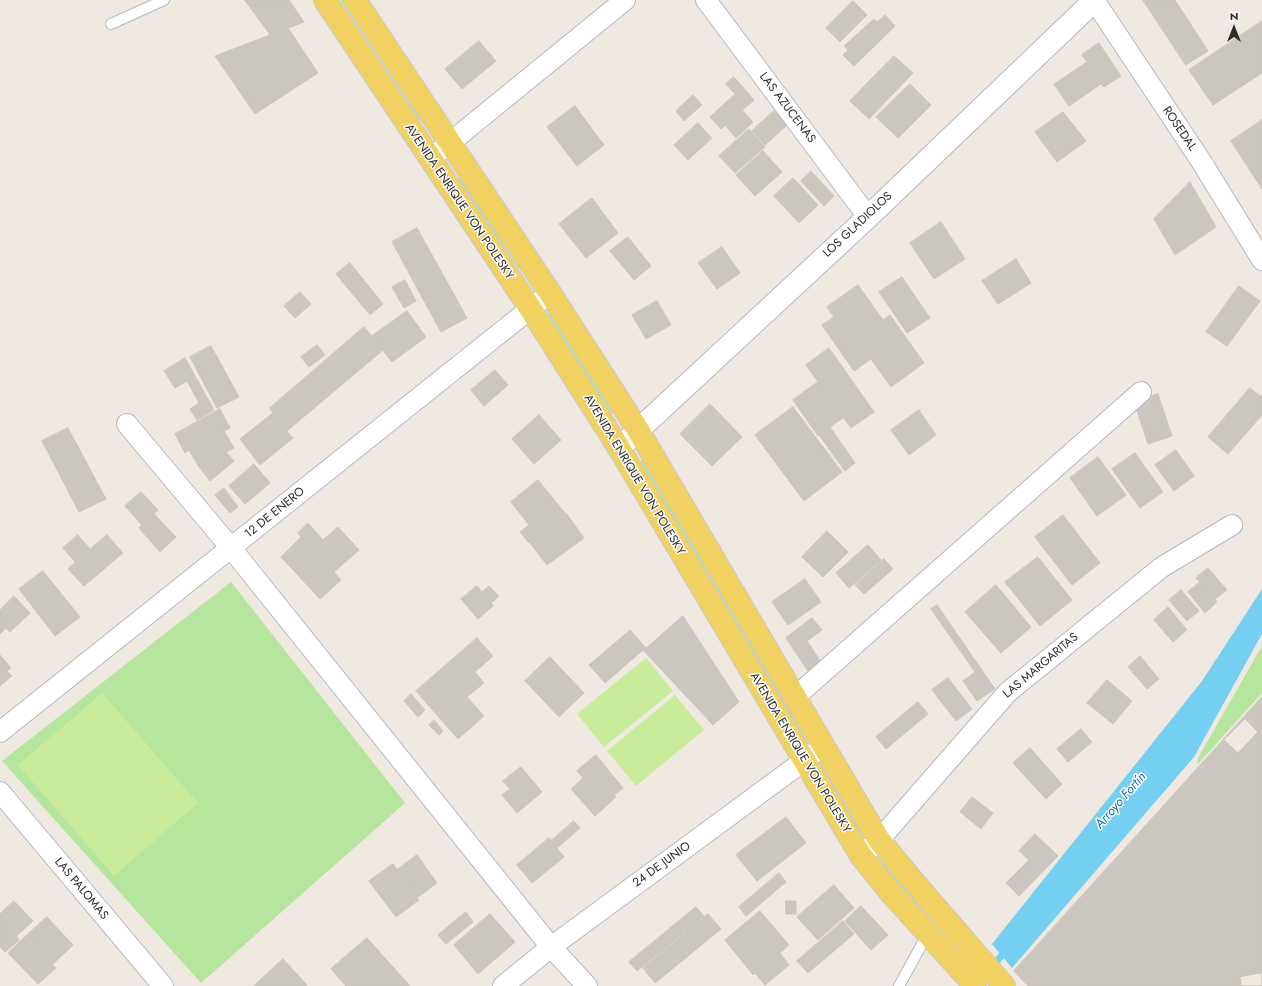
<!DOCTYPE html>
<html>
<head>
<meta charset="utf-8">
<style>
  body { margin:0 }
  #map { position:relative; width:1262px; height:986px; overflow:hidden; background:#efe9e1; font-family:Jost,sans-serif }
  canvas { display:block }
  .north { position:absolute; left:1214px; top:8px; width:40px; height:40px; -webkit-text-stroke:3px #fff; paint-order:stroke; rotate:0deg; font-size:11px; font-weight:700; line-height:16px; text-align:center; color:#2e2e2e }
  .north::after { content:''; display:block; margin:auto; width:14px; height:18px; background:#2e2e2e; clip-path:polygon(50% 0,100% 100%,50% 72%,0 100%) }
</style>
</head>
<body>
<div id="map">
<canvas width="1262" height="986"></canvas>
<div class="north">N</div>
</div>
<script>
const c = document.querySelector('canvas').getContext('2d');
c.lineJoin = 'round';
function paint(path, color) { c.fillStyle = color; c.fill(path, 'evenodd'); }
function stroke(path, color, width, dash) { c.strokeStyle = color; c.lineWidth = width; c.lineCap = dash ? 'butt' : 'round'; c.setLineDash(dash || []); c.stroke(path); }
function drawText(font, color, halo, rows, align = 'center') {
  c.font = font + ' Jost,sans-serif'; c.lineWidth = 3; c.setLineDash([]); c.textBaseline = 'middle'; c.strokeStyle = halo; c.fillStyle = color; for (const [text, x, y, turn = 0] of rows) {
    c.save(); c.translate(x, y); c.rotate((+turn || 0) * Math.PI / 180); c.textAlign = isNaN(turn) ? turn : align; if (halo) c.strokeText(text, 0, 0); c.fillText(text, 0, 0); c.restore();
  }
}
paint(new Path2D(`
  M340 0H346L423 120H419Z
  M458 178H460L521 269H519L458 181Z
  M549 313 552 314 615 413 613 414 611 413 547 316Z
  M642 460 645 461 802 732 800 735 640 464V461Z
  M231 582 405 803 201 983 2 761Z
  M1262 646V693L1197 765 1198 758Z
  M882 863H884C903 888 926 909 944 934L943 935 931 924 881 864Z`), '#b6e59e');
paint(new Path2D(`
  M646 658 673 691 604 747 577 714Z
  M102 693 198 803 114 876 18 765Z
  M675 695 704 730 636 786 607 751Z`), '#c9ec9a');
paint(new Path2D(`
  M1262 589V634L1194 757 1012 968 992 944 1202 681Z`), '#75cff0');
stroke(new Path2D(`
  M992 967 1007 949`), '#75cff0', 7);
const building = new Path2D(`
  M245 0H289L304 22 288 28 318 73 255 114 215 56 270 35Z
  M1143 0H1175L1208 51 1186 65Z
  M853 1 867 15 840 42 826 28Z
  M885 15 895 26 854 66 843 55 848 50 844 46 874 19 877 22Z
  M1262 21V73L1213 105 1189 70Z
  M479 41 496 61 462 89 445 69Z
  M1099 43 1121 76 1104 87 1101 84 1069 106 1054 84 1087 62 1082 55Z
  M894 56 913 73 869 119 850 101Z
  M734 77 754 100 721 129 710 117 735 94 726 84Z
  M910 84 931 105 898 138 876 117Z
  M693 95 702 105 684 121 676 111Z
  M575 106 604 145 577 166 547 127Z
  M743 111 753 122 736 138 726 126Z
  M774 111 787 125 765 145 752 131Z
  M1063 112 1086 141 1057 162 1035 132Z
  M1262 120V189L1231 141Z
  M698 123 712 138 688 160 674 145Z
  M749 129 765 147 735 173 719 156Z
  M763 151 782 172 755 196 736 175Z
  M811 171 834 196 824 206 801 181Z
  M793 178 818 205 799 223 774 196Z
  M1190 182 1216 227 1175 255 1154 219Z
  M592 198 618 233 586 258 559 224Z
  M941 222 965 259 934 279 910 243Z
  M417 228 467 318 441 332 392 242Z
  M628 237 651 266 634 280 610 251Z
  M722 247 740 273 717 289 698 263Z
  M1016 259 1031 283 998 304 982 281Z
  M350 263 383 304 370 315 336 274Z
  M902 277 930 318 907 333 879 292Z
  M405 280 416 301 404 308 392 287Z
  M858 285 883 320 890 315 924 363 891 387 871 359 854 371 822 325 834 317 827 307Z
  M1239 286 1260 301 1227 346 1206 332Z
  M300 292 311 304 295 318 284 306Z
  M657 301 671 325 646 339 632 315Z
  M407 311 426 337 392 362 372 336Z
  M364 327 383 350 287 431 293 438 260 465 240 439 273 413 270 408Z
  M317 345 325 355 309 367 301 357Z
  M211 346 239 397 217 408 190 357Z
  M829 348 874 412 851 428 806 365Z
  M185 358 214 410 197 420 190 409 199 403 187 381 175 388 164 371Z
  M495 370 508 385 484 406 471 390Z
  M818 382 843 418 830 427 855 463 845 471 819 435 818 436 793 400Z
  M1250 388 1260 396 1262 394V415L1228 454 1208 437Z
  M1158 394 1172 436 1148 444 1134 402Z
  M710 404 742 437 712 466 680 434Z
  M793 407 842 472 804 501 755 435Z
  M220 409 230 428 224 431 234 448 226 452 234 461 210 481 199 467 189 450 185 453 175 434Z
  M919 410 936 435 909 455 891 430Z
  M539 415 561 440 534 464 512 439Z
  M68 428 106 499 79 512 42 441Z
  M1176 450 1194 476 1174 491 1155 465Z
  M1135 453 1163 492 1140 508 1112 469Z
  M1098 457 1126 495 1097 516 1070 478Z
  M254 464 270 483 245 504 229 486Z
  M538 480 565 513 529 543 520 532 529 525 511 502Z
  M224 488 238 507 230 513 215 495Z
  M141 492 158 510 142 525 125 506Z
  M566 513 584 538 547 565 530 543Z
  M154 514 176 537 160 552 139 528Z
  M1063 515 1100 563 1072 585 1035 537Z
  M308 523 323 540 338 527 359 550 334 572 341 580 320 599 281 557 301 537 298 533Z
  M827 531 848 552 823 577 802 557Z
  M78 535 90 549 75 562 63 548Z
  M107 535 123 553 84 586 68 569Z
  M868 545 881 560 849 588 836 573Z
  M1038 557 1072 600 1040 626 1005 582Z
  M884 559 893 569 864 594 855 585Z
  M1208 568 1227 590 1215 599 1196 578Z
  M43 571 80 617 55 636 19 589Z
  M805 579 821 602 788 625 772 602Z
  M1200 582 1217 602 1205 613 1188 592Z
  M996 585 1031 627 1001 653 965 612Z
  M477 586 482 592 489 586 499 596 491 603 493 606 478 619 461 599Z
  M1181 590 1199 611 1187 621 1169 600Z
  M14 596 30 613 10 632 6 628 0 634V610Z
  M937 605 995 689 977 701 963 681 975 672 931 609Z
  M1168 607 1187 630 1173 642 1154 620Z
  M683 616 739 702 713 725 643 650 605 683 589 665 630 630 646 648Z
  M812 618 822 630 807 641 825 668 812 677 786 638Z
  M477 638 493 656 475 672 484 683 467 697 484 716 458 739 416 691Z
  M0 655 11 668 7 671 12 676 0 686Z
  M1140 656 1159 679 1147 689 1128 667Z
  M550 657 584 693 559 717 525 681Z
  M948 678 972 709 956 721 932 690Z
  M1107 680 1132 701 1113 724 1087 703Z
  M411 694 425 710 418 717 404 701Z
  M1262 697V986H1028L1014 971Z
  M918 702 928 714 886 749 876 737Z
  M1245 719 1258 732 1238 753 1224 740Z
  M434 720 443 731 439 735 429 725Z
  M1081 729 1092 742 1068 762 1057 749Z
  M1030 748 1062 784 1046 799 1013 763Z
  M596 755 623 788 614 795 616 797 595 816 571 789 583 778 577 771Z
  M521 767 542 792 517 813 502 795 510 789 503 781Z
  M972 797 993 813 981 829 960 812Z
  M786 817 806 843 757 881 736 855Z
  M574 821 580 828 557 848 551 841Z
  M1035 834 1058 856 1019 896 1006 883 1029 860 1019 851Z
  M549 838 564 857 532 883 517 865Z
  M417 855 437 883 417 898 397 870Z
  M393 864 419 900 396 917 369 881Z
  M779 873 786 882 746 916 739 907Z
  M834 885 854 908 818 940 797 917Z
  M14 901 33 921 16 936 19 940 5 952 0 947V914Z
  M786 901H796V914H786Z
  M861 906 888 935 871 950 845 921Z
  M696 907 704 916 637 971 629 962Z
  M760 911 789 945 780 953 789 965 765 985 755 973 753 975 725 940Z
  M466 912 473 922 446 944 438 935Z
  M490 914 515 942 478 974 454 945Z
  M708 914 721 929 655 983 643 968Z
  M47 917 73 945 53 964 26 936Z
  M843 921 854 934 808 973 797 961Z
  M26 936 56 968 38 984 8 953Z
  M367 938 410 986H346L331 969Z
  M283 959 307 985 306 986H254Z
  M1262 973V986H1241L1240 977Z`);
paint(building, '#cbc7bf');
stroke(building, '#cbc5ba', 1);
const service = new Path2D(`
  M111 24 164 0
  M899 986 928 933`);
const minor = new Path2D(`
  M706 0 868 217
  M1094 0 1201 161 1262 260
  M430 159 625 0
  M127 424 231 548 551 947 587 986
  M795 697 1141 392
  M0 732 550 293
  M0 792 163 986
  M861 856 879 840 1008 692 1162 567 1232 525
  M503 986 551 947 824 746`);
const tertiary = new Path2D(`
  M619 448 868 217 1095 0`);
const primary = new Path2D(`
  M325 0 530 308 619 448 861 856 890 892 975 986
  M355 0 550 293 638 430 879 840 913 881 1004 986`);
stroke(service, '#b4b7c1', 12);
stroke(minor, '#b4b7c1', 22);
stroke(tertiary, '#b4b7c1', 24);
stroke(primary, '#c9c9c9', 24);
stroke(service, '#fff', 10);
stroke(minor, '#fff', 20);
stroke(tertiary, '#fff', 22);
stroke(primary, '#f2d163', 22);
drawText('12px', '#2e2e2e', '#fff', [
  ["LAS AZUCENAS",787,108,53],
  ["ROSEDAL",1179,129,56],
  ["AVENIDA ENRIQUE VON POLESKY",459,202,56],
  ["LOS GLADIOLOS",858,225,-43],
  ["AVENIDA ENRIQUE VON POLESKY",634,475,59],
  ["12 DE ENERO",275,513,-39],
  ["LAS MARGARITAS",1041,666,-40],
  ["AVENIDA ENRIQUE VON POLESKY",800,753,59],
  ["24 DE JUNIO",662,865,-36],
  ["LAS PALOMAS",81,889,50]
]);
drawText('italic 13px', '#0d6fa3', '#fff', [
  ["Arroyo Fortín",1121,801,-49]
]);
</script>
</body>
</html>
